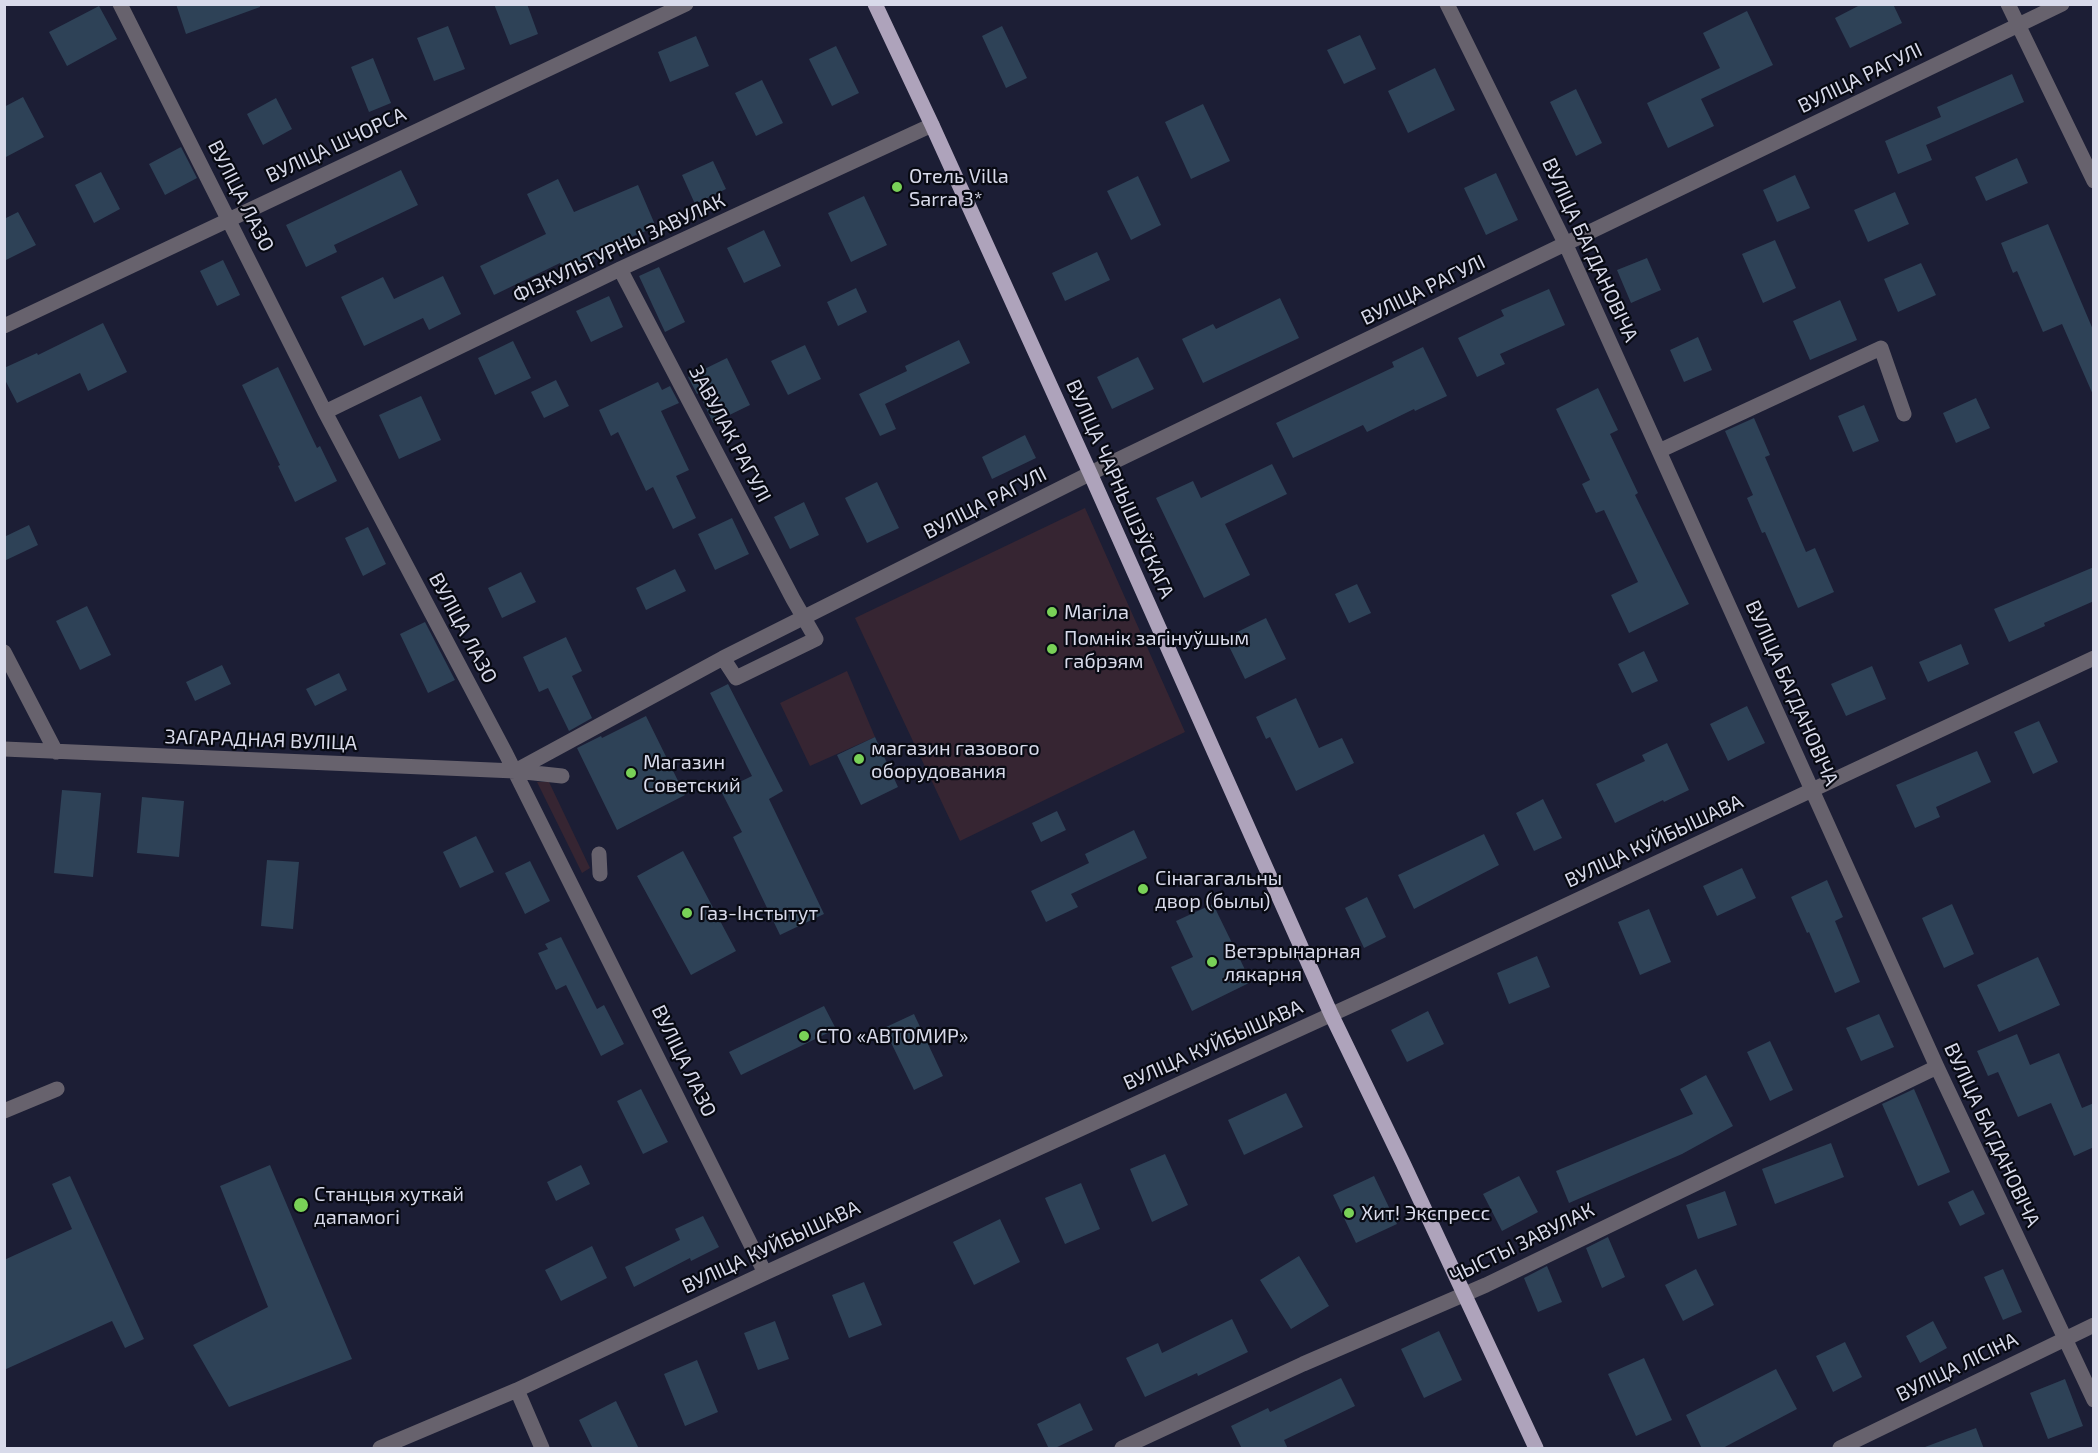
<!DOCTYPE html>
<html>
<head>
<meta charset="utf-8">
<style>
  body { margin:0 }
  #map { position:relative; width:2098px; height:1453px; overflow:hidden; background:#1c1e35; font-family:"Exo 2",sans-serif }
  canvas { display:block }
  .frame { position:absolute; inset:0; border:6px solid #d8daea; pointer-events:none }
</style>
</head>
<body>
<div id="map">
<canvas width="2098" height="1453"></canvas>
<div class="frame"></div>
</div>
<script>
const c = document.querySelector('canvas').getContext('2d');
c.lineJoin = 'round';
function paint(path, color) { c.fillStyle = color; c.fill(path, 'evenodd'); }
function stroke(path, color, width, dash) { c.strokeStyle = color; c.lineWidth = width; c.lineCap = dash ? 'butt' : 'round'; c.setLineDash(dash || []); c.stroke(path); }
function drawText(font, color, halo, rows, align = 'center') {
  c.font = font + ' "Exo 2",sans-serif'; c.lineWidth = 4.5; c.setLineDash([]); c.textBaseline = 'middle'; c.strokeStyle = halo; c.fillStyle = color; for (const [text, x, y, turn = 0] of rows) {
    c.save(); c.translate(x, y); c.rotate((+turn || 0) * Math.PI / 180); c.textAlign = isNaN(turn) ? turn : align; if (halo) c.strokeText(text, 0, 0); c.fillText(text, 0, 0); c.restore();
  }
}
paint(new Path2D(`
  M1085 508 1185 732 960 841 855 618Z
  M847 671 875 737 810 766 780 703Z
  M537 782H549L590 868 582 873Z`), '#362532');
paint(new Path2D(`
  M176 4H260V7L186 34Z
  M494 4H527L538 34 510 45Z
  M1862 4H1893L1902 23 1850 48 1835 18Z
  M99 6 117 39 67 66 49 32Z
  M1747 11 1773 65 1701 99 1714 126 1668 148 1647 103 1720 68 1703 33Z
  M448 26 465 69 434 81 417 38Z
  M1002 26 1027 78 1006 88 982 36Z
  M1360 35 1376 69 1344 84 1327 50Z
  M696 36 709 66 670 82 658 52Z
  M836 46 859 93 832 106 809 59Z
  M373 58 391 103 369 112 351 67Z
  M1435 68 1455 110 1408 133 1388 91Z
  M2012 74 2024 102 1926 145 1932 160 1898 174 1885 141 1941 117 1937 107Z
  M762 80 783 123 756 136 735 93Z
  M1576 89 1602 143 1576 156 1550 102Z
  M23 97 44 137 4 158V107Z
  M276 98 292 129 263 145 247 114Z
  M1203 104 1230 161 1191 179 1165 122Z
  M181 147 197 178 165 195 149 164Z
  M2017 158 2028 183 1986 201 1975 177Z
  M713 161 726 189 695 204 682 175Z
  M401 170 418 205 334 245 337 252 306 267 286 225Z
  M101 172 120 209 94 223 75 185Z
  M1496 173 1518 220 1486 235 1464 188Z
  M1795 175 1810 208 1777 222 1763 190Z
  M1138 176 1161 225 1131 240 1107 191Z
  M558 179 574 212 638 185 656 227 593 252 596 258 565 273 560 263 494 295 480 266 546 234 527 194Z
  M1895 192 1909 224 1868 242 1854 210Z
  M864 196 887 245 851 262 828 213Z
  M18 212 36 245 4 261V219Z
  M2048 224 2094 332V397L2062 324 2043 332 2017 271 2013 273 2001 243Z
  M764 230 781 266 744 283 727 248Z
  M1775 240 1796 288 1763 303 1742 254Z
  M1097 252 1110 280 1065 301 1052 273Z
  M1647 258 1661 290 1631 303 1617 270Z
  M223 260 240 295 217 306 200 271Z
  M1921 263 1936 295 1898 312 1884 279Z
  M659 267 685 322 665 332 639 276Z
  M443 276 461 314 429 330 423 318 364 346 341 297 383 277 394 299Z
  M856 288 867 312 838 326 827 302Z
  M1549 289 1565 325 1500 354 1505 364 1477 377 1458 338 1504 316 1501 310Z
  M609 296 623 327 591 342 576 311Z
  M1280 298 1299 338 1203 383 1182 339 1213 324 1216 329Z
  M1840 300 1857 340 1810 360 1793 321Z
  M103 323 127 372 88 391 80 373 17 403 4 378V368L37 353 38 355Z
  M1698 337 1712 370 1684 382 1670 350Z
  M959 340 970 363 885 404 896 429 880 436 859 394 907 371 905 366Z
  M513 341 531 378 495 395 478 358Z
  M805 345 821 379 788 395 771 361Z
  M1423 347 1447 396 1415 411 1414 409 1367 432 1363 425 1293 458 1276 423 1394 367 1392 362Z
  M1138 357 1154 389 1112 409 1097 377Z
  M727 358 750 405 713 423 699 393 697 394 688 377Z
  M278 367 317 448 320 446 337 481 295 502 278 466 280 465 242 385Z
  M556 380 569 406 544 418 531 392Z
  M658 382 662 390 670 386 679 403 661 411 689 470 676 476 696 518 673 529 653 487 646 491 618 432 611 436 599 410Z
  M1598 388 1618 430 1610 434 1638 493 1635 495 1689 604 1629 633 1611 595 1638 582 1604 510 1596 513 1582 484 1590 480 1556 409Z
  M421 396 441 440 399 459 379 415Z
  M1976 398 1990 428 1956 443 1943 413Z
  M1864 405 1879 441 1853 452 1838 416Z
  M1754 418 1770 455 1765 457 1806 552 1815 548 1834 592 1798 608 1765 532 1762 533 1747 498 1753 495 1725 431Z
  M1025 435 1036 458 992 479 982 457Z
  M1272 464 1287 494 1225 524 1250 575 1204 598 1156 498 1193 481 1201 498Z
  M877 482 899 528 867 543 845 498Z
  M804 502 819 535 790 549 774 517Z
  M732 518 749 554 715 570 698 534Z
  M29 525 38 545 4 561V537Z
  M368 527 386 564 363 576 345 538Z
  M2094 567V601L2044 623 2045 626 2009 642 1994 609Z
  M675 569 686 591 646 610 636 588Z
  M521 572 536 602 502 618 488 588Z
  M1357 584 1371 613 1349 623 1335 594Z
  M87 606 111 655 80 670 56 621Z
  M1266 618 1286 659 1245 679 1225 638Z
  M425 622 455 680 428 693 400 634Z
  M566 637 582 671 572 676 592 718 569 731 548 688 539 692 523 657Z
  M1961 644 1969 664 1928 682 1919 662Z
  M1644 651 1658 681 1632 693 1618 664Z
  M222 665 231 684 195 701 186 682Z
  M1872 666 1886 699 1846 716 1831 684Z
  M339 673 347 690 315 706 306 689Z
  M728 684 783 791 769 799 824 914 780 935 733 837 742 832 721 791 752 776 710 693Z
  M1296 698 1319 748 1342 738 1354 763 1296 791 1270 737 1266 739 1256 717Z
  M1747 706 1765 743 1728 761 1710 724Z
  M646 716 685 795 617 830 577 748 601 736 602 738Z
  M2039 721 2058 762 2033 774 2014 732Z
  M875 737 898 787 861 805 837 755Z
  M1667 743 1689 790 1664 802 1663 800 1615 823 1596 784 1645 761 1642 755Z
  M1977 751 1991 782 1936 807 1940 817 1915 828 1896 785Z
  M62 790 101 793 93 877 54 873Z
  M142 797 184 801 179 857 137 853Z
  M1543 799 1562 838 1534 851 1516 813Z
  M1057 811 1066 830 1041 842 1032 823Z
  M1134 830 1147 858 1071 894 1078 907 1046 922 1031 891 1089 863 1085 854Z
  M1484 834 1499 865 1414 909 1398 875Z
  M476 836 494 872 460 888 443 852Z
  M683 851 736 951 691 975 637 876Z
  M267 860 299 862 293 929 261 926Z
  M530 861 550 901 525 914 505 873Z
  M1742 868 1756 898 1717 916 1703 886Z
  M1827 880 1843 917 1835 921 1860 982 1835 993 1809 932 1807 933 1791 897Z
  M1367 897 1386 937 1364 948 1345 908Z
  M1213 904 1251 982 1192 1011 1171 967 1193 957 1176 921Z
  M1952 904 1974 954 1944 968 1922 918Z
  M1649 909 1671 962 1640 975 1618 922Z
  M561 937 597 1009 604 1005 624 1044 601 1056 566 985 556 990 538 953 548 949 545 944Z
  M1537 956 1550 987 1509 1004 1497 973Z
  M2038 957 2060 1005 1999 1032 1977 985Z
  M824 1006 836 1029 741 1075 729 1052Z
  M1428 1011 1444 1044 1407 1062 1391 1030Z
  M914 1014 943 1076 914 1090 884 1028Z
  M1879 1014 1894 1047 1861 1061 1846 1028Z
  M2017 1034 2030 1065 2059 1053 2082 1108 2094 1103V1147L2074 1156 2051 1103 2018 1117 1998 1072 1988 1076 1977 1051Z
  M1770 1041 1793 1090 1770 1101 1747 1052Z
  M1706 1075 1733 1126 1682 1154 1569 1203 1556 1171 1693 1114 1680 1089Z
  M641 1089 668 1142 643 1154 617 1101Z
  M1914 1089 1950 1172 1918 1186 1882 1104Z
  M1286 1093 1303 1127 1244 1155 1228 1120Z
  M1831 1143 1844 1177 1775 1204 1762 1169Z
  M1165 1154 1188 1205 1152 1222 1130 1169Z
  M270 1165 352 1359 229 1407 193 1345 268 1307 220 1186Z
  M581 1165 590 1184 556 1201 547 1182Z
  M70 1176 144 1339 125 1348 112 1321 4 1370V1260L72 1229 52 1184Z
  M1374 1176 1397 1224 1356 1243 1333 1195Z
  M1519 1176 1538 1212 1502 1231 1483 1194Z
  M1081 1183 1100 1229 1065 1244 1045 1198Z
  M1973 1190 1985 1214 1960 1226 1948 1202Z
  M1725 1191 1737 1225 1698 1239 1686 1205Z
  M703 1216 719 1247 691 1261 690 1258 634 1287 625 1267 680 1240 675 1229Z
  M1000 1219 1020 1262 974 1285 953 1242Z
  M1608 1237 1625 1277 1602 1288 1586 1248Z
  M592 1246 607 1278 561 1301 545 1270Z
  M1299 1256 1329 1306 1291 1329 1260 1280Z
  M1547 1266 1562 1302 1538 1312 1524 1278Z
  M1696 1269 1714 1305 1683 1321 1665 1285Z
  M2003 1269 2022 1312 2003 1320 1984 1277Z
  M864 1282 882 1325 849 1338 832 1295Z
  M1232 1319 1248 1352 1198 1376 1197 1373 1145 1397 1126 1358 1158 1343 1162 1353Z
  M775 1321 789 1359 758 1370 744 1333Z
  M1933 1321 1947 1348 1920 1363 1906 1336Z
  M1439 1331 1462 1380 1424 1398 1401 1349Z
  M1845 1342 1862 1377 1833 1392 1816 1356Z
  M1644 1358 1672 1420 1636 1436 1608 1374Z
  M697 1360 718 1412 685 1426 664 1374Z
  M1776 1369 1797 1409 1721 1449H1702L1686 1415Z
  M1341 1378 1355 1406 1284 1440 1288 1449H1242L1231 1426 1268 1408 1270 1412Z
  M2065 1379 2083 1426 2048 1439 2030 1393Z
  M616 1401 639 1449H593L579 1420Z
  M1080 1403 1093 1430 1053 1449H1049L1037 1424Z
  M1976 1428 1984 1449H1926L1925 1447Z`), '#2e4257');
stroke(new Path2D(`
  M120 4 325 412 506 754 765 1273
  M1447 4 1566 245 1937 1067 2094 1400
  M2008 4 2094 181
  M620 269 793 599 816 639 736 678 723 658 1107 465 2062 4
  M4 326 686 4
  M325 412 620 269 932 125
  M1659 451 1881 348 1904 414
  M4 652 56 752
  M4 749 515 771 562 776
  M515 771 723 658
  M599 854 600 874
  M4 1111 57 1089
  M517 1390 542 1448
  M380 1448 517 1390 765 1273 1385 990 2094 658
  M1122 1448 1303 1364 1486 1285 1937 1067
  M1840 1448 2094 1325`), '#67626d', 15);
stroke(new Path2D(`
  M875 4 932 125 1090 473 1331 1014 1403 1163 1536 1448`), '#aea3bb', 15);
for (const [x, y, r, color] of [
  [897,187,6,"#79d157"],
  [1052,612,6,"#79d157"],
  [1052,649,6,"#79d157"],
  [859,759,6,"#79d157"],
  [631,773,6,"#79d157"],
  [1143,889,6,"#79d157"],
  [687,913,6,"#79d157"],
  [1212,962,6,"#79d157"],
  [804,1036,6,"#79d157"],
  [301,1205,8,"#79d157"],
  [1349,1213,6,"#79d157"]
]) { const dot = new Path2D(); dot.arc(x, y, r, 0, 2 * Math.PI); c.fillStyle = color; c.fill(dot); stroke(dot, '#080a13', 2); }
drawText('20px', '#d8daea', '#080a13', [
  ["ВУЛІЦА РАГУЛІ",1860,78,-26],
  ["ВУЛІЦА ШЧОРСА",336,145,-25],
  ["ВУЛІЦА ЛАЗО",241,196,63],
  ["ФІЗКУЛЬТУРНЫ ЗАВУЛАК",619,248,-25],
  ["ВУЛІЦА БАГДАНОВІЧА",1590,250,65],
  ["ВУЛІЦА РАГУЛІ",1423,290,-26],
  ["ЗАВУЛАК РАГУЛІ",730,434,62],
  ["ВУЛІЦА ЧАРНЫШЭЎСКАГА",1120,489,66],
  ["ВУЛІЦА РАГУЛІ",985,503,-27],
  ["ВУЛІЦА ЛАЗО",463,628,62],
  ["ВУЛІЦА БАГДАНОВІЧА",1792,693,66],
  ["ЗАГАРАДНАЯ ВУЛІЦА",261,740,2],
  ["ВУЛІЦА КУЙБЫШАВА",1654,841,-25],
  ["ВУЛІЦА КУЙБЫШАВА",1213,1045,-24],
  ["ВУЛІЦА ЛАЗО",684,1061,64],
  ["ВУЛІЦА БАГДАНОВІЧА",1992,1135,65],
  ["ЧЫСТЫ ЗАВУЛАК",1522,1243,-26],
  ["ВУЛІЦА КУЙБЫШАВА",771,1247,-25],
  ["ВУЛІЦА ЛІСІНА",1957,1367,-26]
]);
drawText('20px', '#d8daea', '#080a13', [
  ["Отель Villa",909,176],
  ["Sarra 3*",909,199],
  ["Магіла",1064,612],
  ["Помнік загінуўшым",1064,638],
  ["габрэям",1064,661],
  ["магазин газового",871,748],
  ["оборудования",871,771],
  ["Магазин",643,762],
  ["Советский",643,785],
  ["Сінагагальны",1155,878],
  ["двор (былы)",1155,901],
  ["Газ-Інстытут",699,913],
  ["Ветэрынарная",1224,951],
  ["лякарня",1224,974],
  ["СТО «АВТОМИР»",816,1036],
  ["Станцыя хуткай",314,1194],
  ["дапамогі",314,1217],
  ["Хит! Экспресс",1361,1213]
], 'left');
</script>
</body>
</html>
